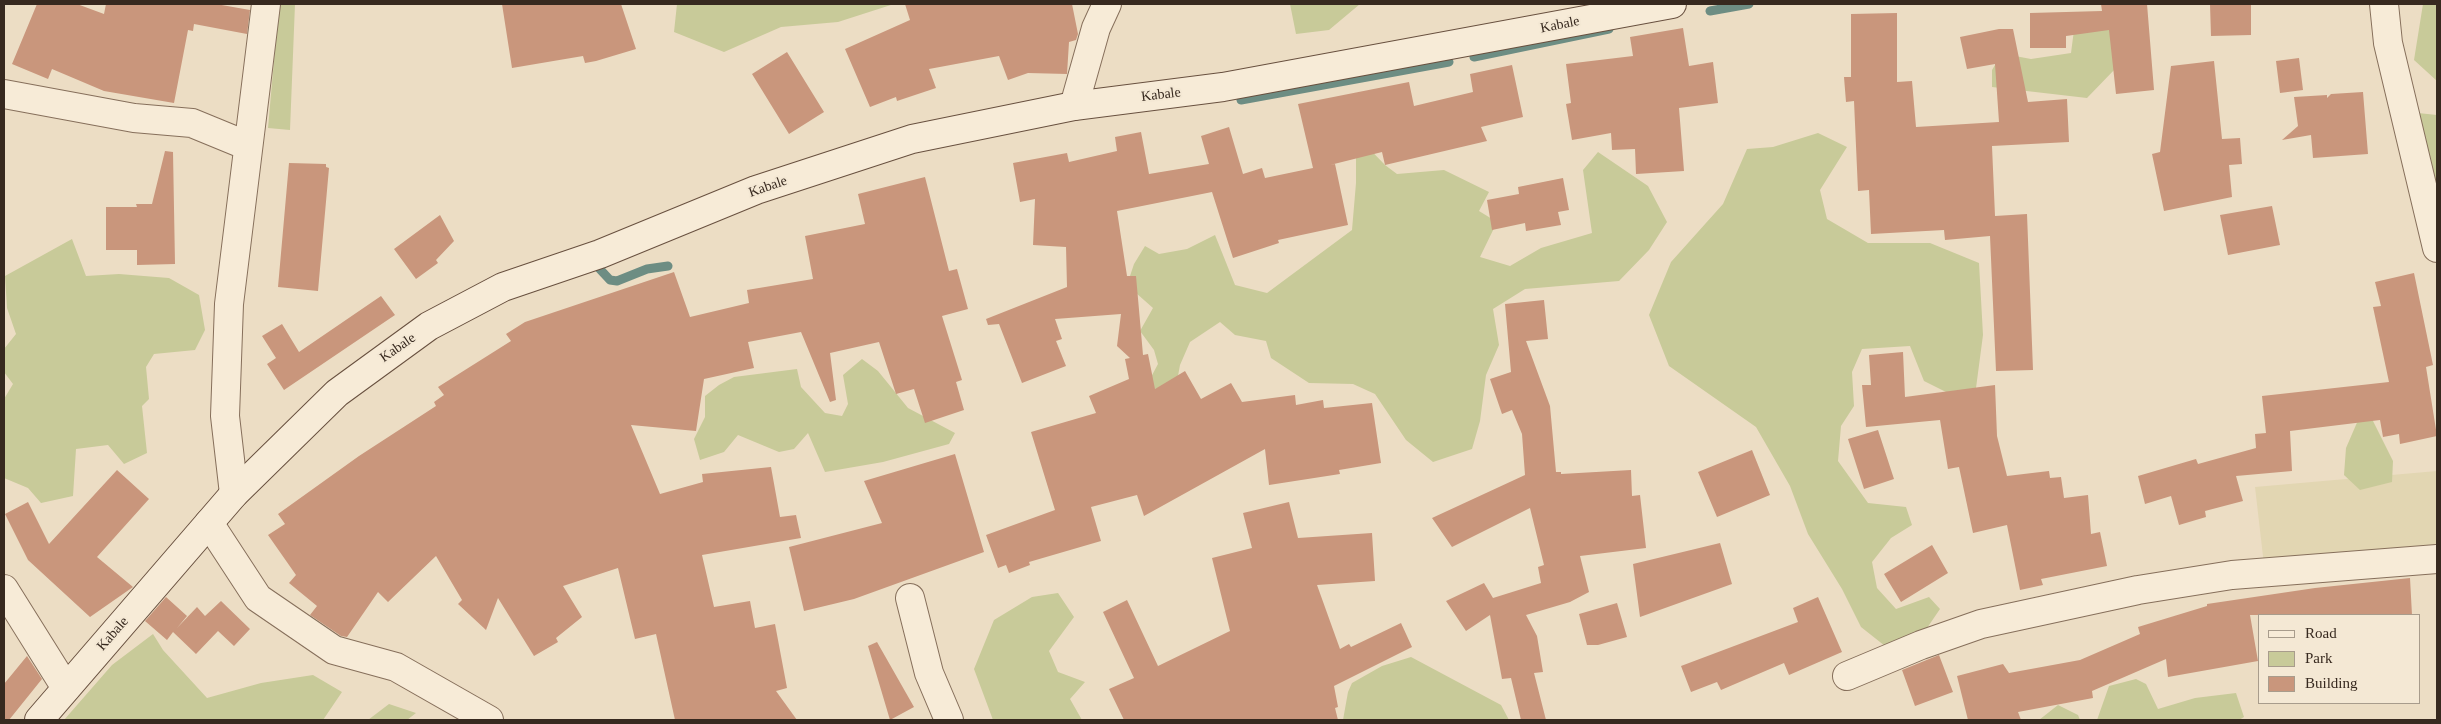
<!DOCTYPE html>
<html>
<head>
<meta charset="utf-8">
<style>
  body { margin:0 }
  #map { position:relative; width:2441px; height:724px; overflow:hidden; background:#ecddc4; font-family:"Times New Roman",serif }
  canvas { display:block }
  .frame { position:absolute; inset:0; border:5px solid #37291f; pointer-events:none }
  .legend { position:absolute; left:2258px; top:614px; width:162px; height:90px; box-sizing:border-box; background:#f4e8d4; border:1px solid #a89c8c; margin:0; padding:6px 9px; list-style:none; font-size:15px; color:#37291f }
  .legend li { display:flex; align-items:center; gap:10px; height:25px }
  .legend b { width:25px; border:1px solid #a89c8c }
</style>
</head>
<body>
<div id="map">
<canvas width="2441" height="724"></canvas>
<div class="frame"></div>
<ul class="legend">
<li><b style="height:6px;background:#f7ebd7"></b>Road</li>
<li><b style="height:14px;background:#c8ca99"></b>Park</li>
<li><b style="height:14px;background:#c9967c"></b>Building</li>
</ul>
</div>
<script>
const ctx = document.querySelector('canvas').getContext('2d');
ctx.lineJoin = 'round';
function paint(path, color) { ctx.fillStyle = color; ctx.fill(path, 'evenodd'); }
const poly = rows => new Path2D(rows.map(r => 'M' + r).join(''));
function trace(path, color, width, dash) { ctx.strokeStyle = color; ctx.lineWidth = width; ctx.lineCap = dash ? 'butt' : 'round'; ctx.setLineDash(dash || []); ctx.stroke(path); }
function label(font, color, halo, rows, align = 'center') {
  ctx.font = font + ' "Times New Roman",serif'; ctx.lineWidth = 4; ctx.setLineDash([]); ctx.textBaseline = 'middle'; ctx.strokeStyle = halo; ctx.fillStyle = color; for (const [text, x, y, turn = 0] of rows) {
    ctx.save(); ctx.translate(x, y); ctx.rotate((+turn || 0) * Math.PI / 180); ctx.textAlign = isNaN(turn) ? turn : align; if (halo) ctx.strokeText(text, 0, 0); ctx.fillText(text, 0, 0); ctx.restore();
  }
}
paint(poly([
  [2437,471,2437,553,2264,565,2255,487]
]), '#e2d6b2');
paint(poly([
  [279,4,295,4,290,130,268,128],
  [677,4,894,4,838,22,781,27,724,52,674,32],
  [1290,4,1360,4,1329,30,1296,34],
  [2423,4,2437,4,2437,81,2414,60],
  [2112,22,2116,68,2087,98,1992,87,1992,70,2004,50,2015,56,2031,59,2071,53,2074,30],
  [2418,113,2437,115,2437,210],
  [1818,133,1847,147,1820,190,1827,219,1868,243,1930,243,1979,263,1983,335,1976,388,1956,397,1924,381,1910,346,1862,349,1852,372,1854,406,1841,426,1838,461,1868,503,1906,507,1912,525,1891,538,1872,562,1877,588,1896,609,1929,597,1940,609,1925,631,1885,646,1861,627,1842,589,1808,534,1790,486,1756,427,1669,366,1649,315,1671,262,1723,204,1747,149,1773,147],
  [1356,135,1385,165,1397,174,1444,170,1489,192,1479,211,1497,222,1480,257,1510,266,1541,248,1592,233,1583,170,1598,152,1648,186,1667,222,1649,250,1619,281,1525,289,1493,309,1499,345,1486,375,1480,421,1472,449,1433,462,1406,440,1375,394,1353,384,1309,383,1271,358,1266,341,1235,335,1220,322,1190,342,1180,365,1176,387,1154,389,1150,379,1158,364,1154,350,1140,331,1153,308,1127,285,1134,264,1145,246,1159,254,1187,249,1215,235,1235,285,1267,293,1352,230,1356,183],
  [72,239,86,276,119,274,169,278,199,295,205,330,195,350,154,354,146,367,149,399,142,406,147,453,124,464,108,445,76,449,73,496,41,503,28,488,4,478,4,399,13,384,4,372,4,349,16,334,7,308,5,276],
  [862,359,878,371,908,408,955,433,949,444,883,462,825,472,808,433,794,449,779,452,738,435,724,452,700,460,694,439,705,417,705,396,719,385,734,377,797,369,801,387,825,413,842,416,848,404,843,375],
  [2362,411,2372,419,2393,461,2392,482,2360,490,2344,475,2346,448],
  [1058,593,1074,617,1049,651,1058,672,1085,682,1070,699,1082,720,993,720,974,669,994,620,1032,597],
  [153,634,163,650,207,698,261,683,313,675,342,692,323,720,64,720,112,665],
  [1411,657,1501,705,1509,720,1343,720,1348,692,1352,683,1382,666],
  [2136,679,2146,684,2158,709,2195,698,2236,693,2244,717,2239,720,2097,720,2109,686],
  [389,704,416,713,407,720,368,720],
  [2058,705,2078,715,2080,720,2039,720]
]), '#c8ca99');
trace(poly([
  [1710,11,1749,4],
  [1474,57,1609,29],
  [1241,100,1449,62],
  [596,265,610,280,617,281,647,269,668,266]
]), '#6d8d83', 9);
paint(poly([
  [37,4,77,4,104,14,106,4,216,4,250,10,247,34,194,24,193,31,188,30,174,103,104,91,52,69,48,79,12,64],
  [502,4,621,4,636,49,596,61,585,63,583,56,512,68],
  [905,4,1072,4,1078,34,1076,40,1069,42,1067,74,1028,73,1008,80,999,56,929,69,936,88,897,101,896,97,870,107,845,49,910,20],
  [2101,4,2147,4,2154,90,2116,94,2109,30,2066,36,2066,48,2030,48,2030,13,2102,11],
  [2210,4,2251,4,2251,35,2211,36],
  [1897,13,1897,82,1912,81,1916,127,1999,122,1995,64,1967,69,1960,37,1999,29,2013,29,2028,102,2067,99,2069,142,1992,146,1995,216,2027,214,2033,370,1996,371,1990,236,1945,240,1944,230,1871,234,1869,190,1858,191,1854,101,1846,102,1844,77,1851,77,1851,14],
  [1683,28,1689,66,1713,62,1718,103,1679,108,1684,171,1636,174,1635,149,1612,150,1611,133,1572,140,1566,104,1571,103,1566,64,1633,56,1630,37],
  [787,52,824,112,789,134,752,74],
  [2299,58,2303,90,2280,93,2276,61],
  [2214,61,2222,139,2240,138,2242,164,2229,165,2232,197,2164,211,2152,154,2160,152,2171,66],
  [1512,65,1523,117,1481,127,1487,141,1385,165,1382,152,1330,165,1335,164,1348,225,1278,240,1279,243,1233,258,1212,192,1117,211,1127,276,1136,276,1143,355,1148,354,1155,389,1185,371,1201,399,1231,383,1242,402,1295,395,1296,405,1323,400,1324,408,1372,403,1381,463,1339,470,1340,474,1269,485,1265,449,1144,516,1137,495,1091,507,1101,541,1029,562,1030,565,1009,573,1006,565,998,568,986,535,1055,510,1031,432,1096,413,1089,396,1129,379,1125,359,1130,358,1117,346,1121,314,1055,319,1062,339,1056,341,1066,366,1022,383,999,324,988,325,986,319,1067,287,1066,247,1033,245,1035,199,1020,202,1013,163,1067,153,1069,162,1117,151,1115,137,1141,132,1149,174,1209,164,1201,136,1229,127,1243,174,1262,168,1265,178,1313,168,1298,104,1409,82,1414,106,1473,92,1470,74],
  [2363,92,2368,154,2313,158,2311,135,2282,140,2298,126,2294,97,2327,95,2327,98,2331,94],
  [165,151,173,152,175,264,137,265,137,250,106,250,106,207,137,207,136,204,152,204],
  [289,163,326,164,326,167,329,168,318,291,278,287],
  [925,177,949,271,957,269,968,309,942,316,962,380,956,382,964,410,925,423,914,389,896,394,879,342,830,353,836,400,830,402,801,332,748,342,754,368,704,379,696,431,631,425,660,494,703,482,702,474,771,467,780,517,796,515,801,538,702,555,714,607,750,601,755,628,775,624,787,688,776,691,797,720,675,720,656,634,635,639,618,568,563,586,582,617,556,638,558,642,534,656,498,598,486,630,458,604,462,600,436,556,388,602,378,592,347,637,341,636,310,615,317,606,289,583,296,575,268,535,285,524,278,514,359,456,436,406,434,402,444,395,438,387,511,341,506,334,525,322,674,272,690,317,749,303,747,290,813,279,805,236,865,224,858,194],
  [1563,178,1569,210,1558,212,1561,225,1526,231,1525,223,1492,230,1487,200,1519,194,1518,187],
  [2272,206,2280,245,2228,255,2220,215],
  [440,215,454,241,436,260,438,263,416,279,394,249],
  [2414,273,2433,365,2426,367,2437,436,2400,444,2399,434,2383,437,2380,420,2290,431,2292,471,2236,476,2243,501,2205,511,2206,517,2179,525,2171,496,2145,504,2138,476,2196,459,2198,464,2256,448,2255,434,2266,433,2262,396,2389,382,2373,307,2381,306,2375,282],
  [381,296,395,315,284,390,267,364,276,358,262,336,282,324,299,352],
  [1544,300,1548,339,1526,341,1550,406,1556,472,1561,472,1561,474,1631,470,1632,496,1640,495,1646,548,1580,556,1589,592,1570,602,1526,615,1537,636,1543,672,1534,673,1546,720,1521,720,1511,678,1502,679,1490,615,1466,631,1446,601,1484,583,1493,598,1541,583,1538,567,1544,565,1530,508,1452,547,1432,518,1525,475,1522,434,1512,410,1502,414,1490,379,1511,372,1505,304],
  [1903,352,1905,397,1995,385,1997,436,2007,476,2049,471,2050,478,2061,477,2064,498,2088,495,2091,534,2100,532,2107,566,2041,579,2043,585,2020,590,2007,525,1973,533,1959,467,1948,469,1940,420,1866,427,1862,385,1871,385,1869,355],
  [1878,430,1894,479,1864,489,1848,439],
  [1752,450,1770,495,1717,517,1698,472],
  [955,454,984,552,854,599,804,611,789,547,882,523,864,481],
  [117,470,149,499,97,557,133,587,90,617,28,560,5,514,28,502,49,544],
  [1289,502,1298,538,1372,533,1375,581,1317,585,1340,649,1349,644,1351,647,1401,623,1412,647,1334,686,1338,707,1335,708,1338,720,1124,720,1109,689,1134,678,1103,612,1127,600,1158,666,1230,631,1212,558,1252,548,1243,513],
  [1720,543,1732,584,1640,617,1633,564],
  [1932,545,1948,573,1901,602,1884,574],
  [2410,578,2412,615,2250,615,2258,661,2168,677,2166,659,2092,691,2093,698,2018,712,2021,720,1968,720,1957,676,2003,664,2009,673,2080,660,2140,634,2138,627,2207,606,2207,604,2315,588],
  [166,597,187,616,177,628,197,607,205,616,221,601,250,629,234,646,218,631,196,654,173,632,167,640,145,621],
  [1818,597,1842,652,1789,675,1784,663,1721,690,1717,682,1691,692,1681,666,1798,622,1793,608],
  [1617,603,1627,637,1598,645,1587,645,1579,614],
  [877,642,914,707,890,720,868,646],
  [1939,655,1953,692,1915,706,1902,670],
  [27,656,42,679,9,720,4,720,4,684]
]), '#c9967c');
const street = poly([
  [2384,4,2388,43,2437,248],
  [4,94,134,118,192,123,248,146],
  [1074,106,1096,28,1107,4],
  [234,494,225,416,229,304,266,4],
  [209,523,258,598,334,650,396,667,489,720],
  [4,589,66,688],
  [910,598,929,673,949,720],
  [1847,676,1921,645,1981,624,2138,590,2232,575,2437,559]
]);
const secondary = poly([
  [39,720,234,494,337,393,429,326,503,287,600,254,756,190,912,139,1074,106,1223,87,1672,4]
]);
trace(street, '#866f5b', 30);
trace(secondary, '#68503f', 30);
trace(street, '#f7ebd7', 28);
trace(secondary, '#f7ebd7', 28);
label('14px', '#37291f', '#f4e8d4', [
  ["Kabale",1560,25,-11],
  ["Kabale",1161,95,-7],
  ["Kabale",768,187,-19],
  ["Kabale",398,348,-35],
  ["Kabale",113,634,-49]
]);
</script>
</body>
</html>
